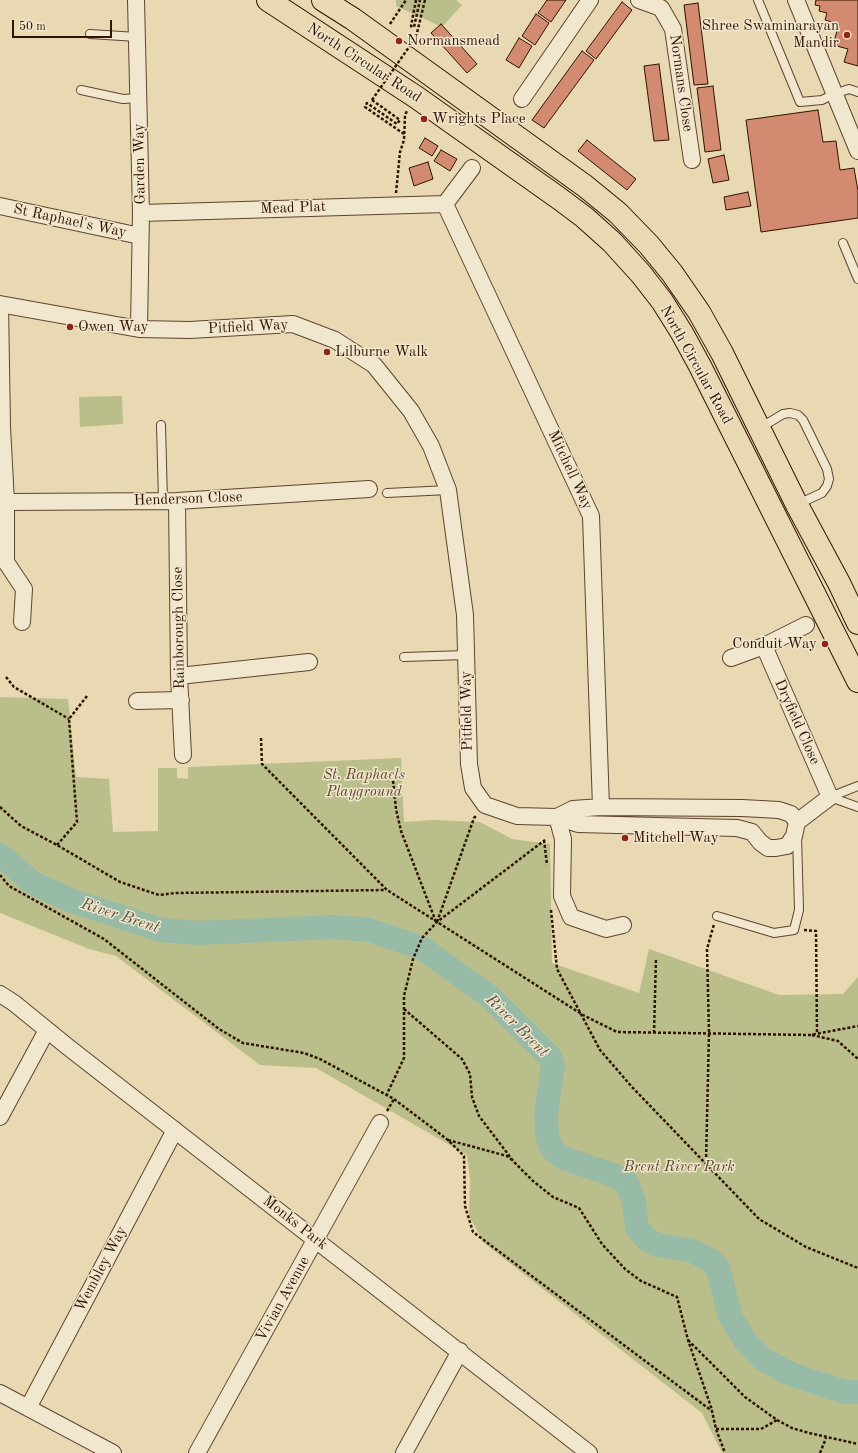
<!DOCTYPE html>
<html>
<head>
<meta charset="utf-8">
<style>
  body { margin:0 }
  #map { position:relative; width:858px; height:1453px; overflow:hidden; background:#e9d9b3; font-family:"Old Standard TT",serif }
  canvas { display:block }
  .scale { position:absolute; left:12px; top:20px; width:100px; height:18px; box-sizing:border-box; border:2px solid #301301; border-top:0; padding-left:5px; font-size:12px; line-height:14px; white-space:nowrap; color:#301301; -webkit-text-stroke:3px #f1e6ce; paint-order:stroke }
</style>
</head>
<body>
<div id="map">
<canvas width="858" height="1453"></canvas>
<div class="scale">50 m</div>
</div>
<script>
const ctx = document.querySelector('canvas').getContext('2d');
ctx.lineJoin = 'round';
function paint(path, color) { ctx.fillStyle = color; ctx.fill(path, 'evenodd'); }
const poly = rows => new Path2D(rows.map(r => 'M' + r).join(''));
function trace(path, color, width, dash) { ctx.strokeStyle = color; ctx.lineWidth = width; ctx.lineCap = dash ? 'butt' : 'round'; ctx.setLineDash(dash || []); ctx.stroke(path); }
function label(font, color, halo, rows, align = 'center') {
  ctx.font = font + ' "Old Standard TT",serif'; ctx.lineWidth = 3; ctx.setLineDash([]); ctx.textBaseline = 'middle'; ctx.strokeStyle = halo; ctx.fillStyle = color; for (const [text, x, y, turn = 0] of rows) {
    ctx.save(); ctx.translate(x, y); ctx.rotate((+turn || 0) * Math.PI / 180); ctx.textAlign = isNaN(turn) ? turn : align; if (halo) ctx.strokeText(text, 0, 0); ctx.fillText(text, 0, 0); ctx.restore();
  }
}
paint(poly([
  [396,0,456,0,462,5,442,27,396,6],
  [122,396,123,424,80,427,79,397],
  [0,697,68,699,76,777,109,779,113,832,158,831,158,768,177,768,177,778,188,779,188,767,401,758,404,822,433,820,480,822,512,839,550,844,552,963,639,993,649,949,779,995,843,994,858,977,858,1453,722,1453,702,1413,484,1243,469,1216,470,1180,467,1155,316,1068,260,1065,116,956,89,949,0,913]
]), '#babe8a');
trace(poly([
  [0,855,33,883,72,901,161,930,197,933,335,927,369,930,422,948,490,997,550,1057,553,1065,546,1114,547,1135,552,1149,563,1158,613,1175,627,1183,634,1201,637,1228,646,1239,657,1245,693,1251,711,1261,718,1268,730,1316,746,1342,764,1360,793,1375,845,1392,858,1392]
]), '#98bba8', 24);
const building = poly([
  [547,0,566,0,551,22,538,13,547,0],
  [816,0,858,0,858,66,844,62,848,49,833,45,839,24,825,20,827,13,819,11,820,6,815,5,816,0],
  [622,2,632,10,596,59,586,51,622,2],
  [698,3,708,84,694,85,684,5,698,3],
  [536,14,549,23,535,45,522,36,536,14],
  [441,24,477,64,467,73,431,33,441,24],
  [519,38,532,46,519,68,506,60,519,38],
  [582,51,594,60,544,128,532,120,582,51],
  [659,64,669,140,654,141,644,66,659,64],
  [713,86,721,150,705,152,697,88,713,86],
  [818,110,823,142,836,141,840,170,854,168,858,191,858,218,761,232,746,120,818,110],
  [425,138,438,146,432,156,419,148,425,138],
  [587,140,636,179,627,190,578,151,587,140],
  [441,150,457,159,450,171,434,161,441,150],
  [724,155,729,180,713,183,708,159,724,155],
  [428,162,433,179,414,186,409,168,428,162],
  [748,192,751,206,726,210,724,197,748,192]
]);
paint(building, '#d28a70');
trace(building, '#301301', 1);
const lane = poly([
  [758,0,800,102,822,100,834,94,849,89,858,92],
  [90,34,137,37],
  [81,90,123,99,138,98],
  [843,243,858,279],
  [161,425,163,501],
  [760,428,783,414,790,413,798,415,803,420,827,469,829,479,827,486,822,493,798,504],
  [387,493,448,490],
  [404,657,466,655],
  [830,797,858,786],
  [830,797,858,807],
  [717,916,774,933,794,930,799,910,797,835]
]);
const street = poly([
  [136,0,141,213,139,329],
  [639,0,661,8,673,29,692,160],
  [796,0,858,151],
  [522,99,590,0],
  [445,204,591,516,601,807],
  [445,204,472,168],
  [0,206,140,236],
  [141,213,445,204],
  [0,304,139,329,190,330,293,324,335,340,374,365,411,411,431,446,448,490,465,615,469,764,473,788,485,805,517,816,557,817,573,809,601,807,742,808,779,810,791,814,797,822,794,836,787,846,776,848,768,848,760,842,752,832,737,828,578,824,557,817],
  [0,304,2,427,6,502,6,562,24,589,22,622],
  [177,501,179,676,183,755],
  [6,502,177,501,369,489],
  [764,646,830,797,797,822],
  [731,658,764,646,806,625],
  [179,676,309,662],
  [137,701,181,700],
  [557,817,563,839,562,896,571,917,606,929,623,925],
  [0,994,14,1003,68,1047,589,1453],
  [0,1117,47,1030],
  [0,1393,113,1453],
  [28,1408,175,1130],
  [197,1453,380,1123],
  [404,1453,460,1351]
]);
const highway = poly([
  [268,0,416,97,560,199,584,217,612,242,641,274,662,301,682,333,700,366,858,681],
  [323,0,353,19,585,186,618,213,649,245,672,273,699,312,722,353,797,505,839,583,858,623]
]);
trace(lane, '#5e442e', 10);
trace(street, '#5e442e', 18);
trace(highway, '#301301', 24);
trace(poly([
  [416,0,411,26,414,27,420,0],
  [390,24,406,0],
  [416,37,425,0],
  [372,100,400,120,397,124,367,103,365,107,404,134],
  [396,193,400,152,404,140,405,115,407,111],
  [6,677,14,687,69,719],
  [261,738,262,764,387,890,583,1015,617,1032,810,1035,858,1026],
  [392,771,396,809,401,831,436,922],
  [0,807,21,826,57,845,120,882,159,895,176,893,386,890],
  [544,840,547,865],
  [57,845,77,822,69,719,87,696],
  [0,875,9,886,104,939,219,1029,243,1043,304,1053,320,1059,394,1099,448,1140,464,1156,465,1206,473,1232,712,1411,716,1429,725,1453],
  [551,910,557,969,600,1050,632,1087,759,1219,806,1247,858,1268],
  [437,922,474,818,477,815],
  [804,930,816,931,817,1033],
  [404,1009,462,1059,470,1074,472,1097,479,1116,514,1162,533,1181,553,1197,579,1208,602,1244,625,1269,641,1281,677,1297,688,1340,712,1410],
  [654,1033,656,958],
  [812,1035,838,1041,858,1059],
  [386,1096,404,1058,404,996,413,959,422,938,437,922,545,840],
  [387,1111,394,1099],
  [448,1140,507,1156,512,1160],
  [706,1162,709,1033,707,949,714,924],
  [688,1340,745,1397,777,1420,792,1428,809,1433,858,1444],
  [716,1429,761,1429,777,1420],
  [820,1453,826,1438]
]), '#301301', 2.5, [3, 2]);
trace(lane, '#f1e6ce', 8);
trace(street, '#f1e6ce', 16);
trace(highway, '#e9d9b3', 22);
trace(poly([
  [372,100,416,37]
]), '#301301', 2.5, [3, 2]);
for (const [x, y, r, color] of [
  [847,35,4,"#8f2418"],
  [399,41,4,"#8f2418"],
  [424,119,4,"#8f2418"],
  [70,327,4,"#8f2418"],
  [327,352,4,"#8f2418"],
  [825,644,4,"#8f2418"],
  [625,838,4,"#8f2418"]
]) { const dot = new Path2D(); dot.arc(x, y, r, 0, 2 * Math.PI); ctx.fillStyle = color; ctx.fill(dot); trace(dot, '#f1e6ce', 1.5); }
label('15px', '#301301', '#f1e6ce', [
  ["Shree Swaminarayan",839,26,"right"],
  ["Mandir",839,43,"right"],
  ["Normansmead",407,41],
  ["Wrights Place",432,119],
  ["Owen Way",78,327],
  ["Lilburne Walk",335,352],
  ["Conduit Way",817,644,"right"],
  ["Mitchell Way",633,838]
], 'left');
label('15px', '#301301', '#f1e6ce', [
  ["North Circular Road",364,63,33],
  ["Normans Close",681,83,82],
  ["Garden Way",140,164,-91],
  ["Mead Plat",293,208,-2],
  ["St Raphael's Way",70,221,12],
  ["Pitfield Way",248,327,-3],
  ["North Circular Road",696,365,61],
  ["Mitchell Way",570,470,65],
  ["Henderson Close",188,499,-2],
  ["Rainborough Close",179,628,-91],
  ["Pitfield Way",467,711,-91],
  ["Dryfield Close",797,722,66],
  ["Monks Park",295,1223,38],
  ["Wembley Way",101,1269,-62],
  ["Vivian Avenue",283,1299,-61]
]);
label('italic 15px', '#59462a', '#f1e6ce', [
  ["St. Raphaels",364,775],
  ["Playground",364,792],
  ["Brent River Park",679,1167]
]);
label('italic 16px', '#544e3b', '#f1e6ce', [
  ["River Brent",120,916,18],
  ["River Brent",517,1026,45]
]);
</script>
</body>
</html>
